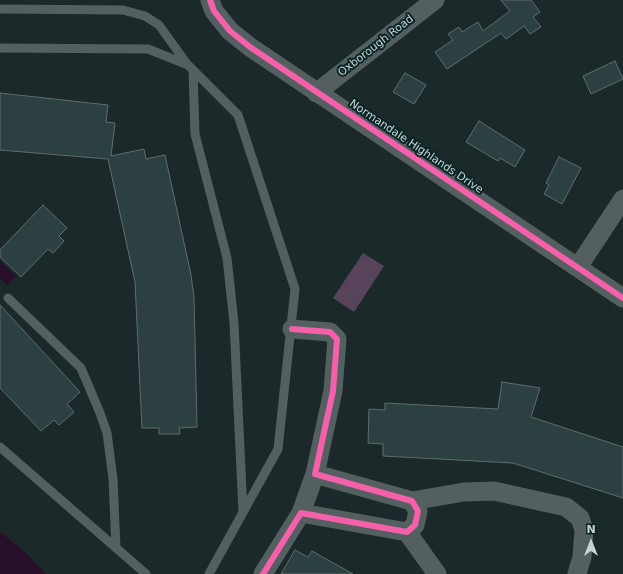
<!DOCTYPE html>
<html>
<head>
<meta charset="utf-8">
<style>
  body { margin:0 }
  #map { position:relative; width:623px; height:574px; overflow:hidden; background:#1c292a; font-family:"DejaVu Sans",sans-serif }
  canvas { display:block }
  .north { position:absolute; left:571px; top:522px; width:40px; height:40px; -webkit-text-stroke:3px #0b2527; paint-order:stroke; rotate:0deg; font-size:11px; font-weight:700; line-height:16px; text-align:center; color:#c6d4d5 }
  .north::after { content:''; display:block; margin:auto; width:14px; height:18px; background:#c6d4d5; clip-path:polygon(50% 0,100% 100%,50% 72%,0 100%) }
</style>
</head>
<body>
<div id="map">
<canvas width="623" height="574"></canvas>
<div class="north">N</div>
</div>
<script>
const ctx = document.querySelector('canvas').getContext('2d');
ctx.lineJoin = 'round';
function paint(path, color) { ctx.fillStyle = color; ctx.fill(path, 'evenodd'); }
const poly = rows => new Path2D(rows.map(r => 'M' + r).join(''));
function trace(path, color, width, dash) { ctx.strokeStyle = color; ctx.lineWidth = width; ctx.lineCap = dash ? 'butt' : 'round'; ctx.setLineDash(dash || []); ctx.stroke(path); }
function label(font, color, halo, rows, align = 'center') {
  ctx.font = font + ' "DejaVu Sans",sans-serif'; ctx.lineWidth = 4; ctx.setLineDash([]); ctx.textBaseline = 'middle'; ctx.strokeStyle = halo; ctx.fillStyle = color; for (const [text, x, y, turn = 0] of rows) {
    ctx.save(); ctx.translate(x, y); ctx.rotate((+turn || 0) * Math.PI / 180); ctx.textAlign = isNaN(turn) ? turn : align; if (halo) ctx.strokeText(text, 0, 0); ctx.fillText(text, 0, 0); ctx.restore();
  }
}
paint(poly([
  [363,253,384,266,354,312,333,298]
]), '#58445a');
paint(poly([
  [0,261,16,276,7,285,0,279],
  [0,532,26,553,46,574,0,574]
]), '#280f29');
const building = poly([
  [501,0,531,0,540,12,533,17,541,27,530,34,524,26,506,39,501,33,447,69,435,52,453,40,448,34,459,27,462,32,478,22,483,31,510,11,501,0],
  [615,61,623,79,591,94,583,76,615,61],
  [405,73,426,85,414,104,393,92,405,73],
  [0,93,108,105,106,122,115,123,111,156,144,149,146,159,165,155,191,275,194,297,197,427,179,428,180,434,159,434,159,428,142,428,135,282,108,159,0,150,0,93],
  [479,121,525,150,515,167,500,158,498,161,466,142,479,121],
  [559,157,581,168,562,204,544,194,549,185,546,183,559,157],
  [43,205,67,228,59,236,64,241,53,253,48,249,21,277,0,257,0,250,43,205],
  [0,305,80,392,67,404,74,412,59,425,54,420,41,431,0,388,0,305],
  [502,382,540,388,531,417,623,447,623,498,513,463,383,456,383,444,368,443,369,409,385,410,385,403,498,409,502,382],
  [295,550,308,557,312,551,353,574,281,574,295,550]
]);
paint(building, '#2c4041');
trace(building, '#616c6d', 1);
trace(poly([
  [0,9,123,10,145,16,159,25,187,64],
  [0,48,148,49,188,65,238,115,295,289,278,449,209,574],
  [193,70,195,134,227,258,234,323,243,512],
  [8,298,81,368,100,413,107,433,113,479,116,548],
  [0,447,146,574]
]), '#545f60', 9);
trace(poly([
  [210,0,214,11,230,31,250,47,623,298],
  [316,93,435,0],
  [578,267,623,199],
  [412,501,464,492,494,491,566,507,580,518,584,530,582,557,577,574],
  [301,513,315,474],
  [407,532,437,574],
  [263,574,301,513,407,532,415,525,418,511,412,501,315,474,333,391,337,339,330,332,292,329]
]), '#545f60', 19);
trace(poly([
  [210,0,214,11,230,31,250,47,623,298],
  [263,574,301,513,407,532,415,525,418,511,412,501,315,474,333,391,337,339,330,332,292,329]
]), '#f560ab', 6);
label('11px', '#c6d4d5', '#0b2527', [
  ["Oxborough Road",376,46,-38],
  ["Normandale Highlands Drive",416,147,34]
]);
</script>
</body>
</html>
